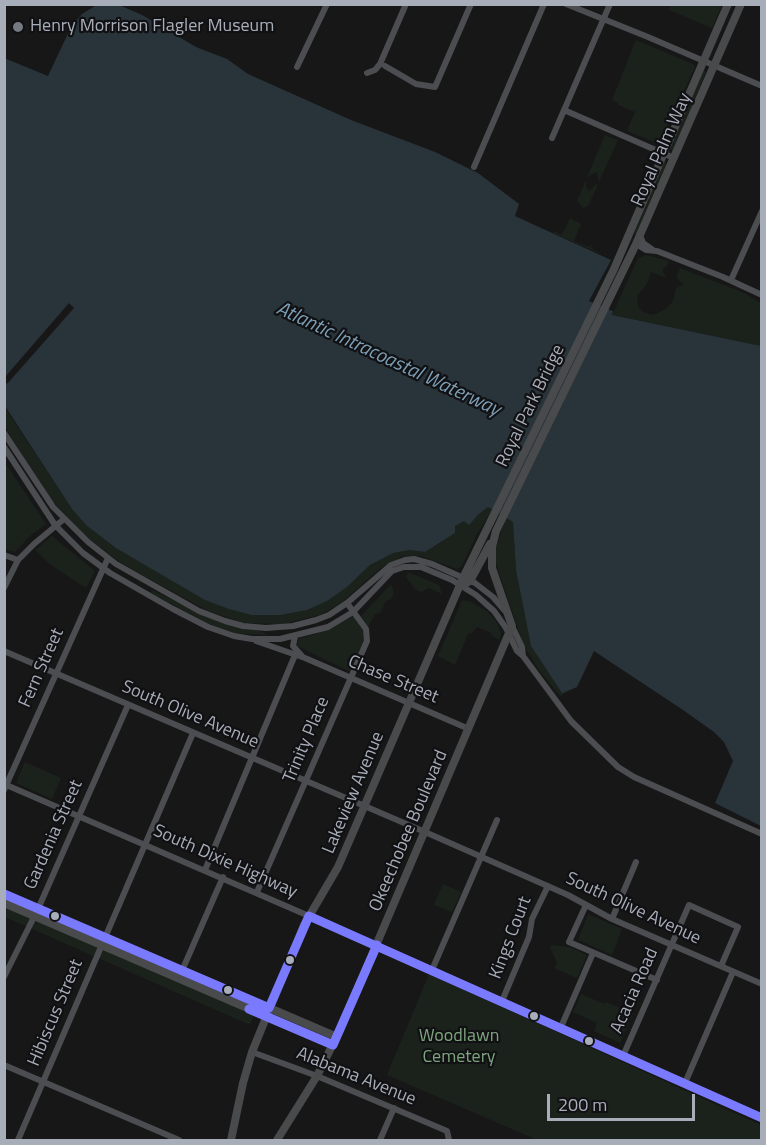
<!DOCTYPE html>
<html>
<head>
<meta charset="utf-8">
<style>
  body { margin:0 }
  #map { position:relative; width:766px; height:1145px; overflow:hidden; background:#171718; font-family:"Titillium Web",sans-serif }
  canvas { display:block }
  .frame { position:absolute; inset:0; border:6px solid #a8aeb9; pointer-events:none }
  .scale { position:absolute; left:547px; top:1094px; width:148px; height:27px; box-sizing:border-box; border:3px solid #a8aeb9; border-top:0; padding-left:8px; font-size:18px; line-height:21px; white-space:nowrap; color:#a8aeb9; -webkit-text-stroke:4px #111114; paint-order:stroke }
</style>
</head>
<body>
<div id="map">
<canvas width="766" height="1145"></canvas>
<div class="frame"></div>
<div class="scale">200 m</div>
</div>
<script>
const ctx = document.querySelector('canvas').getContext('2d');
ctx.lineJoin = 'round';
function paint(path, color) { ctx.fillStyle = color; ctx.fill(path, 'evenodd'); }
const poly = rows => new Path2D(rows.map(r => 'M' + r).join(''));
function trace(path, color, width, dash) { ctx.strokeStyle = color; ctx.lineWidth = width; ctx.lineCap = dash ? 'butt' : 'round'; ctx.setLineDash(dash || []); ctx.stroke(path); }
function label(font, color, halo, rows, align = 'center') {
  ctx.font = font + ' "Titillium Web",sans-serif'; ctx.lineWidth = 4.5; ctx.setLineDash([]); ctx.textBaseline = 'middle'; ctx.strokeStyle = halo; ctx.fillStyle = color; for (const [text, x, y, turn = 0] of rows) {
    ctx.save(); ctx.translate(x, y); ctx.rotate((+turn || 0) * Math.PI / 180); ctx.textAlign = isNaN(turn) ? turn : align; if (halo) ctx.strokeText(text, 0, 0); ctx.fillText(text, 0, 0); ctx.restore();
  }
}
paint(poly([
  [671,5,671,4,722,5,712,28,669,10],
  [636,40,693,64,695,67,659,144,627,131,635,112,618,105,618,103,612,100],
  [703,70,706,72,693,103,691,114,674,150,672,151,669,147],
  [605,135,618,140,599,182,597,172,587,177],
  [664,161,668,164,635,237,634,228],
  [586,180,586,187,589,191,596,184,598,185,588,206,583,208,577,201],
  [570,218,581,224,574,241,589,247,591,244,591,248,603,255,553,233,554,231,562,235],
  [646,255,669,261,666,267,662,270,666,278,651,272,647,284,637,296,638,306,643,312,653,315,666,309,673,301,676,288,684,284,676,278,680,268,744,293,761,303,761,346,612,315,638,258],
  [4,406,72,509,86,525,347,587,370,565,393,552,409,550,425,552,455,533,451,524,465,516,472,522,479,514,488,507,513,522,516,570,531,646,553,679,577,687,560,696,538,669,524,646,496,564,496,547,504,524,496,519,488,517,477,534,462,566,457,569,421,556,401,557,382,567,340,604,320,615,282,624,243,623,208,611,124,565,84,535,51,499,12,439,5,426],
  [4,461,46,524,30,536,15,552,5,549],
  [52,536,95,571,86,588,51,565,35,550],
  [408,572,439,585,442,594,429,588,421,592,415,589,406,577],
  [391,584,394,593,391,599,386,601,381,612,375,614,368,627,361,616],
  [152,590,221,623,237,628,261,631,267,635,233,633,215,627,151,593],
  [462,600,471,602,487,611,497,622,501,634,499,640,491,635,492,633,477,627,472,633,468,634,455,665,438,656],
  [352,617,354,617,364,631,365,640,351,672,297,646,298,639,316,634],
  [25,762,61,778,52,799,16,783],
  [443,884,461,892,452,912,434,905],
  [5,906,185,984,194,980,257,1007,250,1025,5,917],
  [588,914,622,929,612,955,578,940],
  [551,945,569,947,587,955,577,978,554,968,557,963,550,947],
  [429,974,761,1125,761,1140,537,1140,387,1075],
  [581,994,604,1004,606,1002,633,1013,620,1043,594,1031,597,1023,573,1012]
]), '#1b221c');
paint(poly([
  [105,5,119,5,142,15,196,47,227,59,248,74,351,120,435,152,478,173,519,204,515,216,611,260,589,301,613,311,612,315,761,346,761,826,715,803,733,761,724,742,714,732,683,710,594,651,577,687,562,693,531,646,516,570,513,522,488,507,479,514,469,525,464,521,455,526,455,533,425,552,409,550,393,553,370,565,347,587,327,601,307,610,280,615,252,615,229,609,205,600,116,548,86,525,72,509,5,406,4,58,48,76,71,27,82,14,95,6]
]), '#29343a');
paint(poly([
  [69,303,74,308,8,383,5,384,5,377]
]), '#171718');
trace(poly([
  [566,4,648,37,762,86],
  [385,66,416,84,435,87,471,4],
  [297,67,327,4],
  [367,73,375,70,380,64,406,4],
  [564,110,674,158],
  [552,138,610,4],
  [474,167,544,4],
  [640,235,643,243,653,250],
  [636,244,646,250,657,251,723,277,762,295],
  [731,280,762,211],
  [4,433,53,507,88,542,116,564,199,611,225,621,243,626,266,628,293,626,316,620,329,615,347,603,391,565,405,560,414,559,432,564,475,583,493,597,506,612],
  [4,447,55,525,83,553,110,573,173,609,208,627,234,636,252,639,280,639,328,627,353,612,392,571,404,567,421,567,452,580,476,595,494,611,506,628,517,651,523,656,571,721,618,767,634,777,762,834],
  [4,555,18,560],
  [4,588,18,560,34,544,64,519],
  [512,626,522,647,523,656],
  [295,636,293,646,302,656],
  [256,641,305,658,469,729],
  [4,651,425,832,568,895,612,919,762,984],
  [4,784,309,916],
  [4,790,108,558],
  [205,870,295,655],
  [257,892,367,641,366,629,347,603],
  [586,905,569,942,657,980],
  [612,919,636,862],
  [432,970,497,820],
  [181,973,223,877],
  [4,977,38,909,128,705],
  [502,1001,529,937,532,919,548,886],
  [561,1027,593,953],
  [252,1052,317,1076,447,1131,449,1140],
  [623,1056,689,905,738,927,721,966],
  [4,1065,179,1140],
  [685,1083,733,972],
  [18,1140,193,733],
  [380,1140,394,1108]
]), '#4b4d51', 6);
trace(poly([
  [461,586,470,581,490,544],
  [4,894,337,1037],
  [4,903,333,1045],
  [309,916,762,1118],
  [231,1140,243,1083,252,1052,304,925,338,867,463,578,614,269,728,4],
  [277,1140,317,1076,340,1030,512,626,492,568,492,547,496,531,636,244,741,4]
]), '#494a4c', 8);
trace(poly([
  [4,894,269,1008,309,916,762,1118],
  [249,1009,333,1045,377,945]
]), '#7a7aff', 9);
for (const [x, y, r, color] of [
  [18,27,6,"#757981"],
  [55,916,5,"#a8aeb9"],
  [290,960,5,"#a8aeb9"],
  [228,990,5,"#a8aeb9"],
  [534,1016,5,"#a8aeb9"],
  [589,1041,5,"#a8aeb9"]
]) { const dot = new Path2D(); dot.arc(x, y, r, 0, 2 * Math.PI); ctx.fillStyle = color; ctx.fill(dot); trace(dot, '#111114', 2); }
label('18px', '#a8aeb9', '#111114', [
  ["Henry Morrison Flagler Museum",30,27]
], 'left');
label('18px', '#a8aeb9', '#111114', [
  ["Royal Palm Way",662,150,-66],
  ["Royal Park Bridge",531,406,-64],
  ["Fern Street",42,668,-66],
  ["Chase Street",393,680,23],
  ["South Olive Avenue",190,715,23],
  ["Trinity Place",307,740,-67],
  ["Lakeview Avenue",354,793,-67],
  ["Okeechobee Boulevard",409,831,-67],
  ["Gardenia Street",54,835,-66],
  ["South Dixie Highway",225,862,24],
  ["South Olive Avenue",633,909,25],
  ["Kings Court",511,938,-69],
  ["Acacia Road",635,991,-66],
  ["Hibiscus Street",56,1013,-67],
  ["Alabama Avenue",356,1077,22]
]);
label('18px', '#7da57d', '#111114', [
  ["Woodlawn",459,1037],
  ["Cemetery",459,1058]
]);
label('italic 20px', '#7d9fb6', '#111114', [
  ["Atlantic Intracoastal Waterway",388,360,25]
]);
</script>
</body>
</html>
